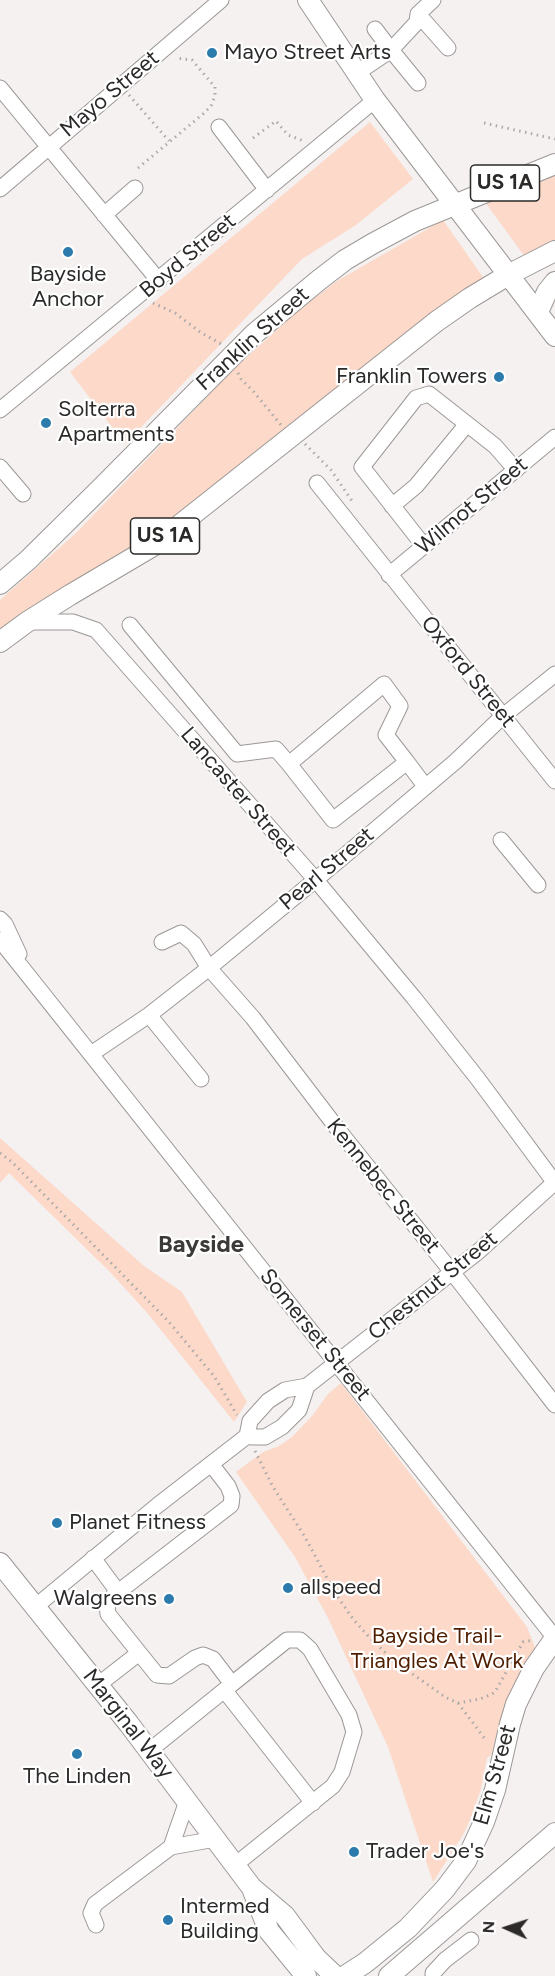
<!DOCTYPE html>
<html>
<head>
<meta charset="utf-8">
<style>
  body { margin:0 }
  #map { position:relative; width:555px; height:1976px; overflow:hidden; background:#f5f1f0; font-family:Figtree,sans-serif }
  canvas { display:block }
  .north { position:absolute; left:477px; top:1898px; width:60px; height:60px; -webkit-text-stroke:4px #fff; paint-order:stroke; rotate:273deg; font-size:16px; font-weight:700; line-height:24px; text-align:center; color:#2b2a29 }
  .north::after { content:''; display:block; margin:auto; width:21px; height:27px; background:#2b2a29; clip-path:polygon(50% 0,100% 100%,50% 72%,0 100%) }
</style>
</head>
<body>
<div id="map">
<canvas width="555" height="1976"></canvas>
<div class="north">N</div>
</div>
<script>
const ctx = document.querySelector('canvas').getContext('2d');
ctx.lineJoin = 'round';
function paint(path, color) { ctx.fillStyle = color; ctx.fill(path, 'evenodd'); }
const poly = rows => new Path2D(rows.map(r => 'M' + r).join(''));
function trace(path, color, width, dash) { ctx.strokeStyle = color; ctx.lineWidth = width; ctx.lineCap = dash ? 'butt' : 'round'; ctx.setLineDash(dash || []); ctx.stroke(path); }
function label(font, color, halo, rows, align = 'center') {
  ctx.font = font + ' Figtree,sans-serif'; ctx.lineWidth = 4.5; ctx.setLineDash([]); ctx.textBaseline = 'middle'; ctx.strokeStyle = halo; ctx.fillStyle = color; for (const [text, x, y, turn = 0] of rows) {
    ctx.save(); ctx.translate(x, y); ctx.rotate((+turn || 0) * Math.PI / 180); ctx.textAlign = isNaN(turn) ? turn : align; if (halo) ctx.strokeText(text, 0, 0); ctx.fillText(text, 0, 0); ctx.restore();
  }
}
paint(poly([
  [370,122,413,179,356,225,302,259,125,444,70,372],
  [555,171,555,242,525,257,485,202],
  [443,220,485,280,146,542,19,615,0,632,0,600,75,534,232,371,295,313,337,281],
  [0,1138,144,1266,182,1292,247,1402,234,1422,149,1315,110,1272,9,1173,0,1183],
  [341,1383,527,1627,535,1647,508,1699,498,1728,492,1754,487,1758,481,1789,470,1820,463,1835,433,1882,388,1747,328,1618,295,1557,236,1472,263,1452,279,1446,292,1437,312,1416,328,1394]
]), '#fcd9c9');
const minor = poly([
  [433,0,418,14,448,48],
  [357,73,391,50,375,29],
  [418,83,391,50,417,22,418,14],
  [0,88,159,281],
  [219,127,267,190],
  [0,189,221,0],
  [104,215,135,188],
  [0,410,375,100],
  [0,467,23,494],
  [317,483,555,781],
  [392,506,416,486,467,424],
  [424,546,362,467,416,398,429,394,495,446,516,470],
  [389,575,555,437],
  [27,622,73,622,96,630,315,879,414,998,478,1079,555,1183],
  [130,625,237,754,276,749,289,764],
  [407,762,386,735,400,706,384,684,289,764,333,820,407,762,425,786],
  [501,840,538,885],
  [0,919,5,924,19,954],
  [0,940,555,1638],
  [162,942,181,933,194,944,209,968,253,1018,340,1132,452,1272,555,1405],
  [149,1015,201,1079],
  [91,1054,149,1015,209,968,343,857,456,761,503,716,555,674],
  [247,1436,253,1437,265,1437,282,1427,299,1410,307,1386,479,1251,555,1182],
  [93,1558,118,1592],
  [35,1607,158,1505,247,1436,250,1421,268,1401,285,1390,307,1386],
  [232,1684,287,1640,300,1640,310,1649,349,1715,354,1732,342,1772,333,1786,235,1865],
  [98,1685,139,1653],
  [225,1691,313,1803],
  [149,1751,232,1684,213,1659,203,1655,195,1658,169,1676,157,1675,108,1614,107,1604,113,1596,231,1505,232,1496,228,1486,211,1464],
  [171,1847,187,1801],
  [96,1925,91,1913,95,1904,171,1847,215,1839],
  [433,1976,433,1973,445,1960,471,1940]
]);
const major = poly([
  [308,0,375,100,555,336],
  [538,312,547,292,555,282],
  [0,584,28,560,99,490,254,334,319,280,345,260,372,244,415,221,555,164],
  [0,642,27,622,70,595,153,546,437,321,470,298,508,275,555,251],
  [0,1563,129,1724,252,1888,285,1916,316,1958,335,1976],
  [253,1891,269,1931,306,1976],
  [345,1976,365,1963,408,1928,445,1889,466,1861,484,1822,495,1790,510,1724,516,1704,534,1668,555,1638],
  [389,1976,555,1833]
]);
trace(minor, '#9b9896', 17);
trace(major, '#9b9896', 22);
trace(poly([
  [129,95,169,141],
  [484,123,555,139],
  [253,138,276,121,288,135,304,141],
  [138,168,203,114,211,106,215,96,215,87,192,60,176,58],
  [153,303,175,313,200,332,221,344],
  [238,373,241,379,254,392,281,425],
  [305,444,331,470,354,504],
  [0,1153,12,1162,169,1322,214,1376,237,1415],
  [255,1451,273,1487,305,1537,335,1593,353,1619,369,1637,393,1660,445,1697,458,1703,480,1699,492,1694,495,1692,523,1642,533,1640],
  [458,1703,485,1739]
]), '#aca9a8', 3, [1.5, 4.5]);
trace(minor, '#fff', 15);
trace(major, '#fff', 20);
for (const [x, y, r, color] of [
  [212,53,6,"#2c7bad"],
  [68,252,6,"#2c7bad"],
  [499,377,6,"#2c7bad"],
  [46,423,6,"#2c7bad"],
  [57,1523,6,"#2c7bad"],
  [288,1588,6,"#2c7bad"],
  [169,1599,6,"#2c7bad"],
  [77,1754,6,"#2c7bad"],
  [354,1852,6,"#2c7bad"],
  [168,1920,6,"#2c7bad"]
]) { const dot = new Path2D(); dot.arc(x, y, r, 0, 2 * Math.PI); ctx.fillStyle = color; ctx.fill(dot); trace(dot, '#fff', 2); }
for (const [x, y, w] of [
  [505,183,69],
  [165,536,69]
]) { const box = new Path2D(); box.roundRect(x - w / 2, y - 18, w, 36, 4.5); ctx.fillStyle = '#fff'; ctx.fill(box); trace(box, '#2b2a29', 1.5); }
label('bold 21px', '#2b2a29', null, [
  ["US 1A",505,183],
  ["US 1A",165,536]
]);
label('22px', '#2b2a29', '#fff', [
  ["Mayo Street Arts",224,53],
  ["Bayside",68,275,"center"],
  ["Anchor",68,300,"center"],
  ["Franklin Towers",487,377,"right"],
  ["Solterra",58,410],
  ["Apartments",58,435],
  ["Planet Fitness",69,1523],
  ["allspeed",300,1588],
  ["Walgreens",157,1599,"right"],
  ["The Linden",77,1777,"center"],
  ["Trader Joe's",366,1852],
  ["Intermed",180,1907],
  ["Building",180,1932]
], 'left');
label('22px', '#2b2a29', '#fff', [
  ["Mayo Street",110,94,-40],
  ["Boyd Street",188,256,-40],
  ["Franklin Street",253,339,-42],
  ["Wilmot Street",472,506,-40],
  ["Oxford Street",468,672,51],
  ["Lancaster Street",238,792,49],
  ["Pearl Street",327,869,-40],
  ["Kennebec Street",383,1186,51],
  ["Chestnut Street",433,1286,-39],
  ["Somerset Street",315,1335,51],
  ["Marginal Way",128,1724,52],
  ["Elm Street",495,1775,-74]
]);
label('22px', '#4f1d00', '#fff', [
  ["Bayside Trail-",437,1637],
  ["Triangles At Work",437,1662]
]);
label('bold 24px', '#3c3a38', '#fff', [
  ["Bayside",201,1245]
]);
</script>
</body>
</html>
